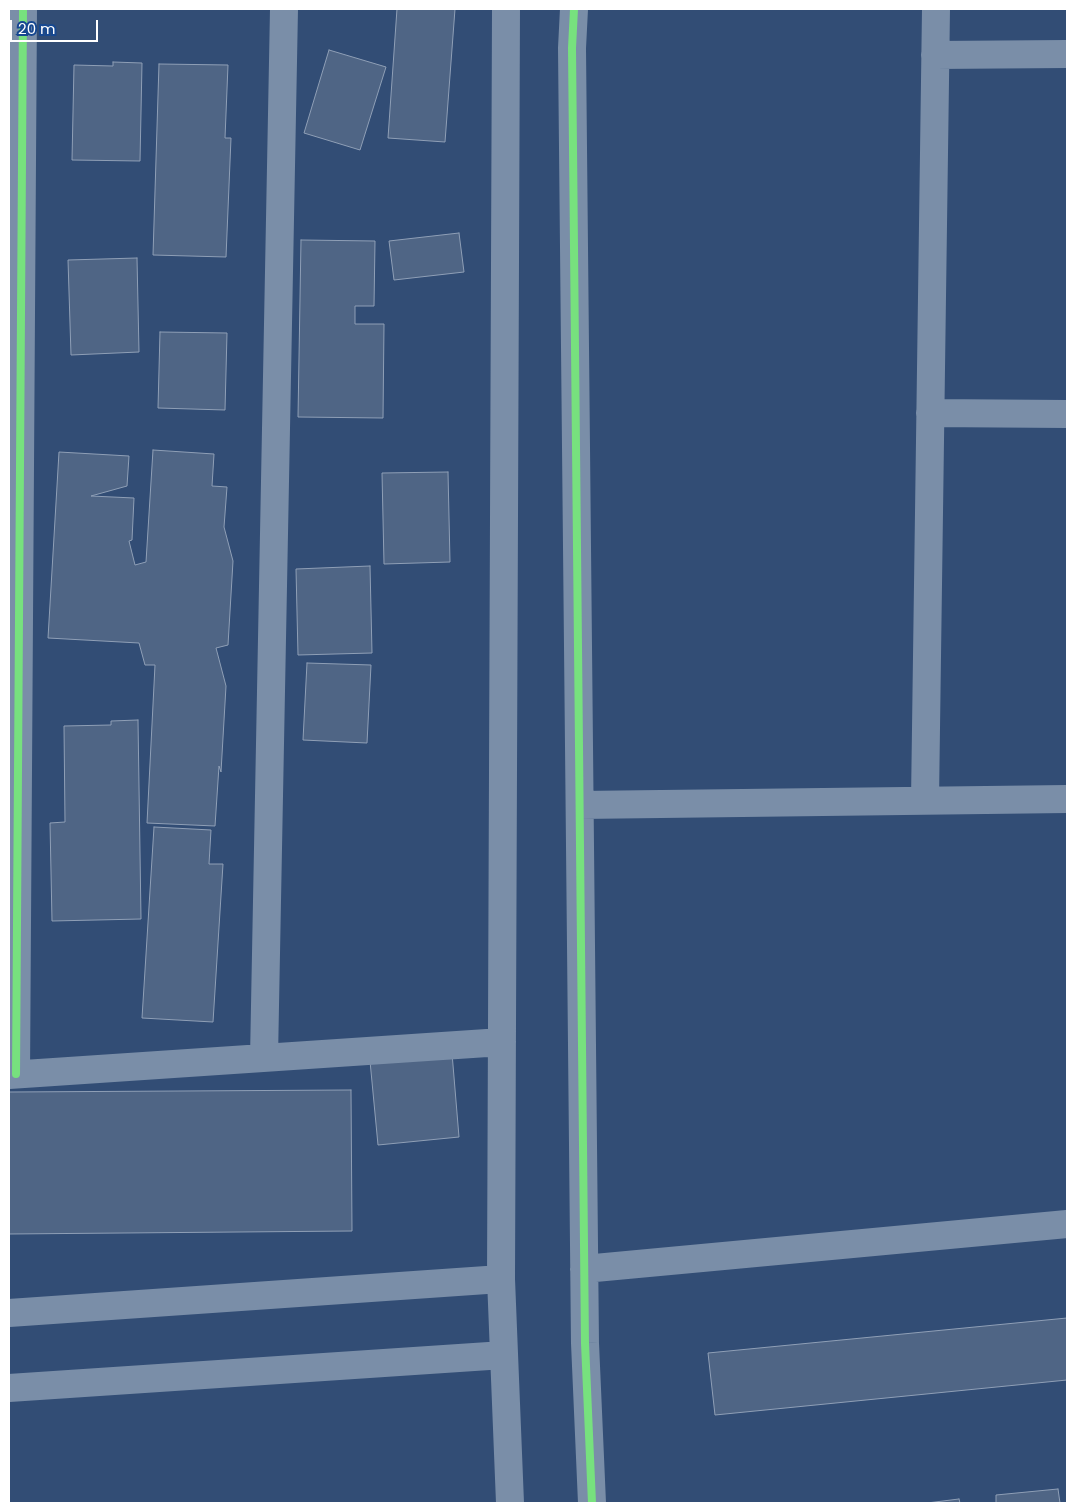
<!DOCTYPE html>
<html>
<head>
<meta charset="utf-8">
<style>
  body { margin:0 }
  #map { position:relative; width:1076px; height:1512px; overflow:hidden; background:#324d75; font-family:Poppins,sans-serif }
  canvas { display:block }
  .frame { position:absolute; inset:0; border:10px solid #fff; pointer-events:none }
  .scale { position:absolute; left:10px; top:20px; width:88px; height:22px; box-sizing:border-box; border:2px solid #fff; border-top:0; padding-left:6px; font-size:15px; line-height:18px; white-space:nowrap; color:#fff; -webkit-text-stroke:4px #174890; paint-order:stroke }
</style>
</head>
<body>
<div id="map">
<canvas width="1076" height="1512"></canvas>
<div class="frame"></div>
<div class="scale">20 m</div>
</div>
<script>
const ctx = document.querySelector('canvas').getContext('2d');
ctx.lineJoin = 'round';
function paint(path, color) { ctx.fillStyle = color; ctx.fill(path, 'evenodd'); }
const poly = rows => new Path2D(rows.map(r => 'M' + r).join(''));
function trace(path, color, width, dash) { ctx.strokeStyle = color; ctx.lineWidth = width; ctx.lineCap = dash ? 'butt' : 'round'; ctx.setLineDash(dash || []); ctx.stroke(path); }
const building = poly([
  [397,9,455,9,445,142,388,138,397,9],
  [329,50,386,67,360,150,304,133,329,50],
  [113,62,142,63,140,161,72,160,74,65,113,66,113,62],
  [159,64,228,65,225,138,231,138,226,257,153,255,159,64],
  [459,233,464,272,394,280,389,241,459,233],
  [301,240,375,241,374,306,355,306,355,324,384,324,383,418,298,417,301,240],
  [137,258,139,352,71,355,68,260,137,258],
  [160,332,227,333,225,410,158,408,160,332],
  [153,450,214,454,212,486,227,487,224,527,233,561,228,645,216,648,226,686,221,772,219,766,215,826,147,823,155,665,145,665,139,643,48,638,59,452,129,456,127,486,91,496,134,498,132,540,129,541,135,565,146,562,153,450],
  [448,472,450,562,384,564,382,473,448,472],
  [370,566,372,653,298,655,296,569,370,566],
  [307,663,371,665,367,743,303,740,307,663],
  [138,720,141,919,52,921,50,823,65,822,64,726,111,725,111,721,138,720],
  [154,827,211,830,209,864,223,864,213,1022,142,1018,154,827],
  [452,1053,459,1137,378,1145,370,1061,452,1053],
  [351,1090,352,1231,9,1234,9,1092,351,1090],
  [1067,1318,1067,1380,715,1415,708,1353,1067,1318],
  [1058,1489,1060,1503,996,1503,996,1495,1058,1489],
  [959,1499,960,1503,927,1503,959,1499]
]);
paint(building, '#4f6585');
trace(building, '#8f9fb6', 1);
trace(poly([
  [506,9,501,1279,510,1503],
  [574,9,572,48,585,1343,592,1503],
  [935,55,1067,54],
  [930,413,1067,414],
  [925,800,936,9],
  [580,805,1067,799],
  [264,1058,284,9],
  [16,1074,23,9],
  [9,1075,502,1042],
  [584,1269,1067,1224],
  [9,1313,501,1279],
  [9,1388,504,1355]
]), '#7a8ea8', 28);
trace(poly([
  [574,9,572,48,585,1343,592,1503],
  [16,1074,23,9]
]), '#77e17e', 8);
</script>
</body>
</html>
